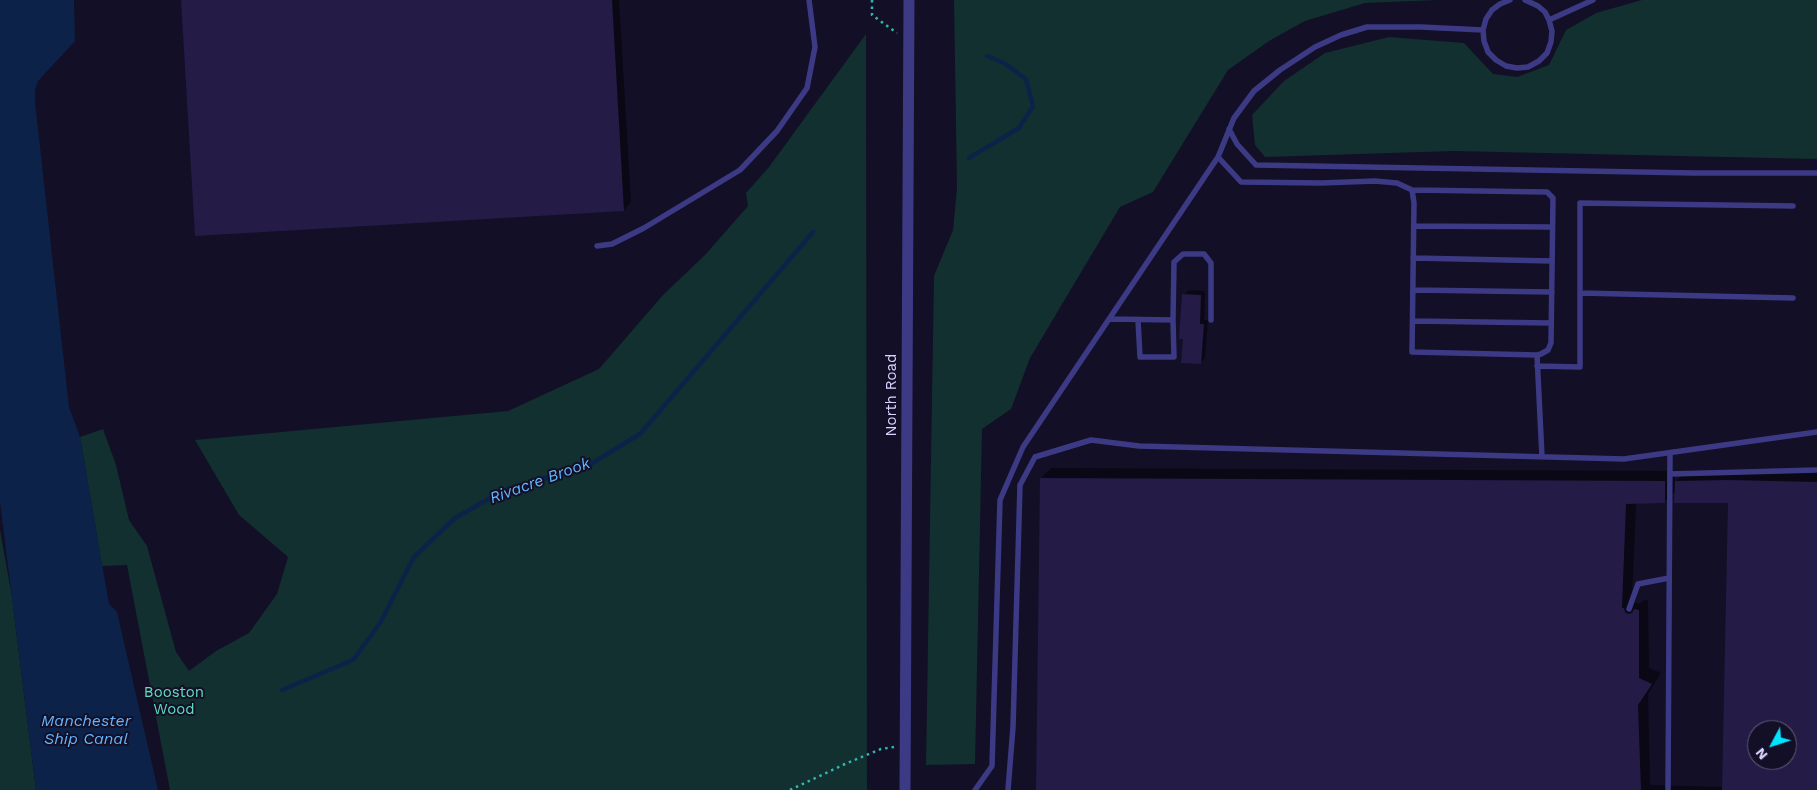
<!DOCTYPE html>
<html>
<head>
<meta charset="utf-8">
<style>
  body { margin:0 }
  #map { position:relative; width:1817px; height:790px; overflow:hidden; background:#130f26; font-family:"Work Sans",sans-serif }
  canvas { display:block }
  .north { position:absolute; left:1747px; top:720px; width:50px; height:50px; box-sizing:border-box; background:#130f26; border:1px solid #625e7d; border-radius:50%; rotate:230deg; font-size:14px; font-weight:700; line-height:20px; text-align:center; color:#d9d4ff }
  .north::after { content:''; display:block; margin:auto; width:18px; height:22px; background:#00e5ff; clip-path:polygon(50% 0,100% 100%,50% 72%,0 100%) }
</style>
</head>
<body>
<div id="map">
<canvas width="1817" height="790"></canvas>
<div class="north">N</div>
</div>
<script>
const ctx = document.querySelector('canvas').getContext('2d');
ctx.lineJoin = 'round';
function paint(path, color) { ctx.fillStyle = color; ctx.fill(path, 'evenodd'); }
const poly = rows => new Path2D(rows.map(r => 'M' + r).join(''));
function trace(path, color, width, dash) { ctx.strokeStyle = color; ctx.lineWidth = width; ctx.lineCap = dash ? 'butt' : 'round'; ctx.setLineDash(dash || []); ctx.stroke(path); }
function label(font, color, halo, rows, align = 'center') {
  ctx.font = font + ' "Work Sans",sans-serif'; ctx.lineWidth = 4; ctx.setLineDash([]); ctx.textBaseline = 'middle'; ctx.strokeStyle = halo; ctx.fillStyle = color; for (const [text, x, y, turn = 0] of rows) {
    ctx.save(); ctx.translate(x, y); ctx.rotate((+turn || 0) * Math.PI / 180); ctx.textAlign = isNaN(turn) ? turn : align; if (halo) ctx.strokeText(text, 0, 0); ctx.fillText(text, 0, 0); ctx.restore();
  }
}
paint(poly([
  [954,0,1437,0,1365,3,1305,21,1269,41,1228,70,1153,192,1120,207,1030,358,1011,409,982,429,975,764,926,765,934,276,953,230,957,188],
  [1642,0,1817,0,1817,159,1453,151,1265,157,1255,145,1252,115,1284,81,1325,53,1389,37,1464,43,1493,74,1517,77,1549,65,1566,30,1596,13],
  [866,34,867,790,170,790,127,565,102,566,80,437,103,429,116,465,129,520,147,546,176,652,189,671,216,651,249,633,277,594,288,557,239,515,195,440,508,411,599,369,663,295,705,255,748,206,746,193,769,167],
  [0,530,12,597,36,790,0,790]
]), '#12302f');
paint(poly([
  [0,0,74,0,75,41,38,81,35,90,35,102,69,407,80,437,109,604,117,612,158,790,36,790,0,502]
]), '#0c2248');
paint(poly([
  [182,0,619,0,631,202,624,210],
  [1189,290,1205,291,1204,320,1208,320,1205,358,1200,363,1184,338,1184,295],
  [1051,468,1675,471,1675,482,1686,471,1817,472,1817,790,1037,790,1041,478],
  [1676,491,1729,501,1724,787,1650,785,1648,694,1661,673,1649,668,1648,600,1645,600,1638,604,1635,602,1634,598,1632,598,1636,503,1664,502],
  [1757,730,1787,730,1787,760,1757,760]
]), '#0007');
trace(poly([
  [969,158,1019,128,1033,106,1026,79,1004,63,987,56],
  [282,690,353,660,380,623,414,557,455,518,503,491,589,465,640,434,813,232]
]), '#0c2248', 4.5);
paint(poly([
  [181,0,612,0,624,211,195,236],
  [1182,294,1201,295,1200,324,1204,324,1201,364,1181,363,1183,339,1179,339],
  [1040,478,1665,481,1665,503,1626,504,1622,608,1624,608,1625,612,1628,614,1632,613,1634,609,1639,610,1639,678,1652,684,1638,705,1641,790,1036,790],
  [1727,480,1817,482,1817,790,1722,790,1728,503,1674,503,1675,481],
  [1757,730,1787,730,1787,760,1757,760]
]), '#241b47');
trace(poly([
  [872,0,872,15,897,33],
  [790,790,845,764,881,749,894,747]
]), '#2fb8b0', 2.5, [2.5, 4]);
trace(poly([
  [1510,0,1500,4,1492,10,1486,19,1483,30,1484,41,1488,52,1496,60,1506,66,1517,68,1528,67,1539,61,1547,53,1551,42,1552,31,1549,20,1545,12,1538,6,1525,0],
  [1549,20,1593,0],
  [1229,129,1237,144,1256,165,1694,173,1817,173],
  [1412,190,1547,192,1553,198,1551,343,1548,350,1541,354,1537,355,1412,352,1414,203,1412,190,1397,183,1375,181,1321,183,1241,182,1218,157,1234,118,1254,91,1280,70,1315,47,1341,35,1367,27,1421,27,1483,30],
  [1414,226,1552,227],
  [597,246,612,244,644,228,740,170,777,131,807,88,815,47,809,0],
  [1413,258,1552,261],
  [1413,290,1552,292],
  [1580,293,1793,298],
  [1109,319,1173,320,1174,262,1183,254,1204,254,1211,263,1211,320],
  [1138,320,1140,357,1174,357,1173,320],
  [1413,321,1551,323],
  [1537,355,1542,457],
  [1537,366,1580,367,1580,203,1793,206],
  [1670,474,1817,470],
  [1629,609,1638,584,1669,578],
  [975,790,992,766,1000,500,1023,447,1218,157],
  [1008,790,1013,727,1020,485,1035,457,1091,440,1139,446,1624,459,1817,432],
  [1668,790,1670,453]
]), '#3d3a85', 5.5);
trace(poly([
  [905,790,909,0]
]), '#3d3a85', 11);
label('15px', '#d9d4ff', '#130f26', [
  ["North Road",892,395,-90]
]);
label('15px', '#5fe0c0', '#130f26', [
  ["Booston",174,693],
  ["Wood",174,710]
]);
label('italic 16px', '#62b6ff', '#130f26', [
  ["Rivacre Brook",540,481,-20],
  ["Manchester",86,721],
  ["Ship Canal",86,739]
]);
</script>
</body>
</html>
